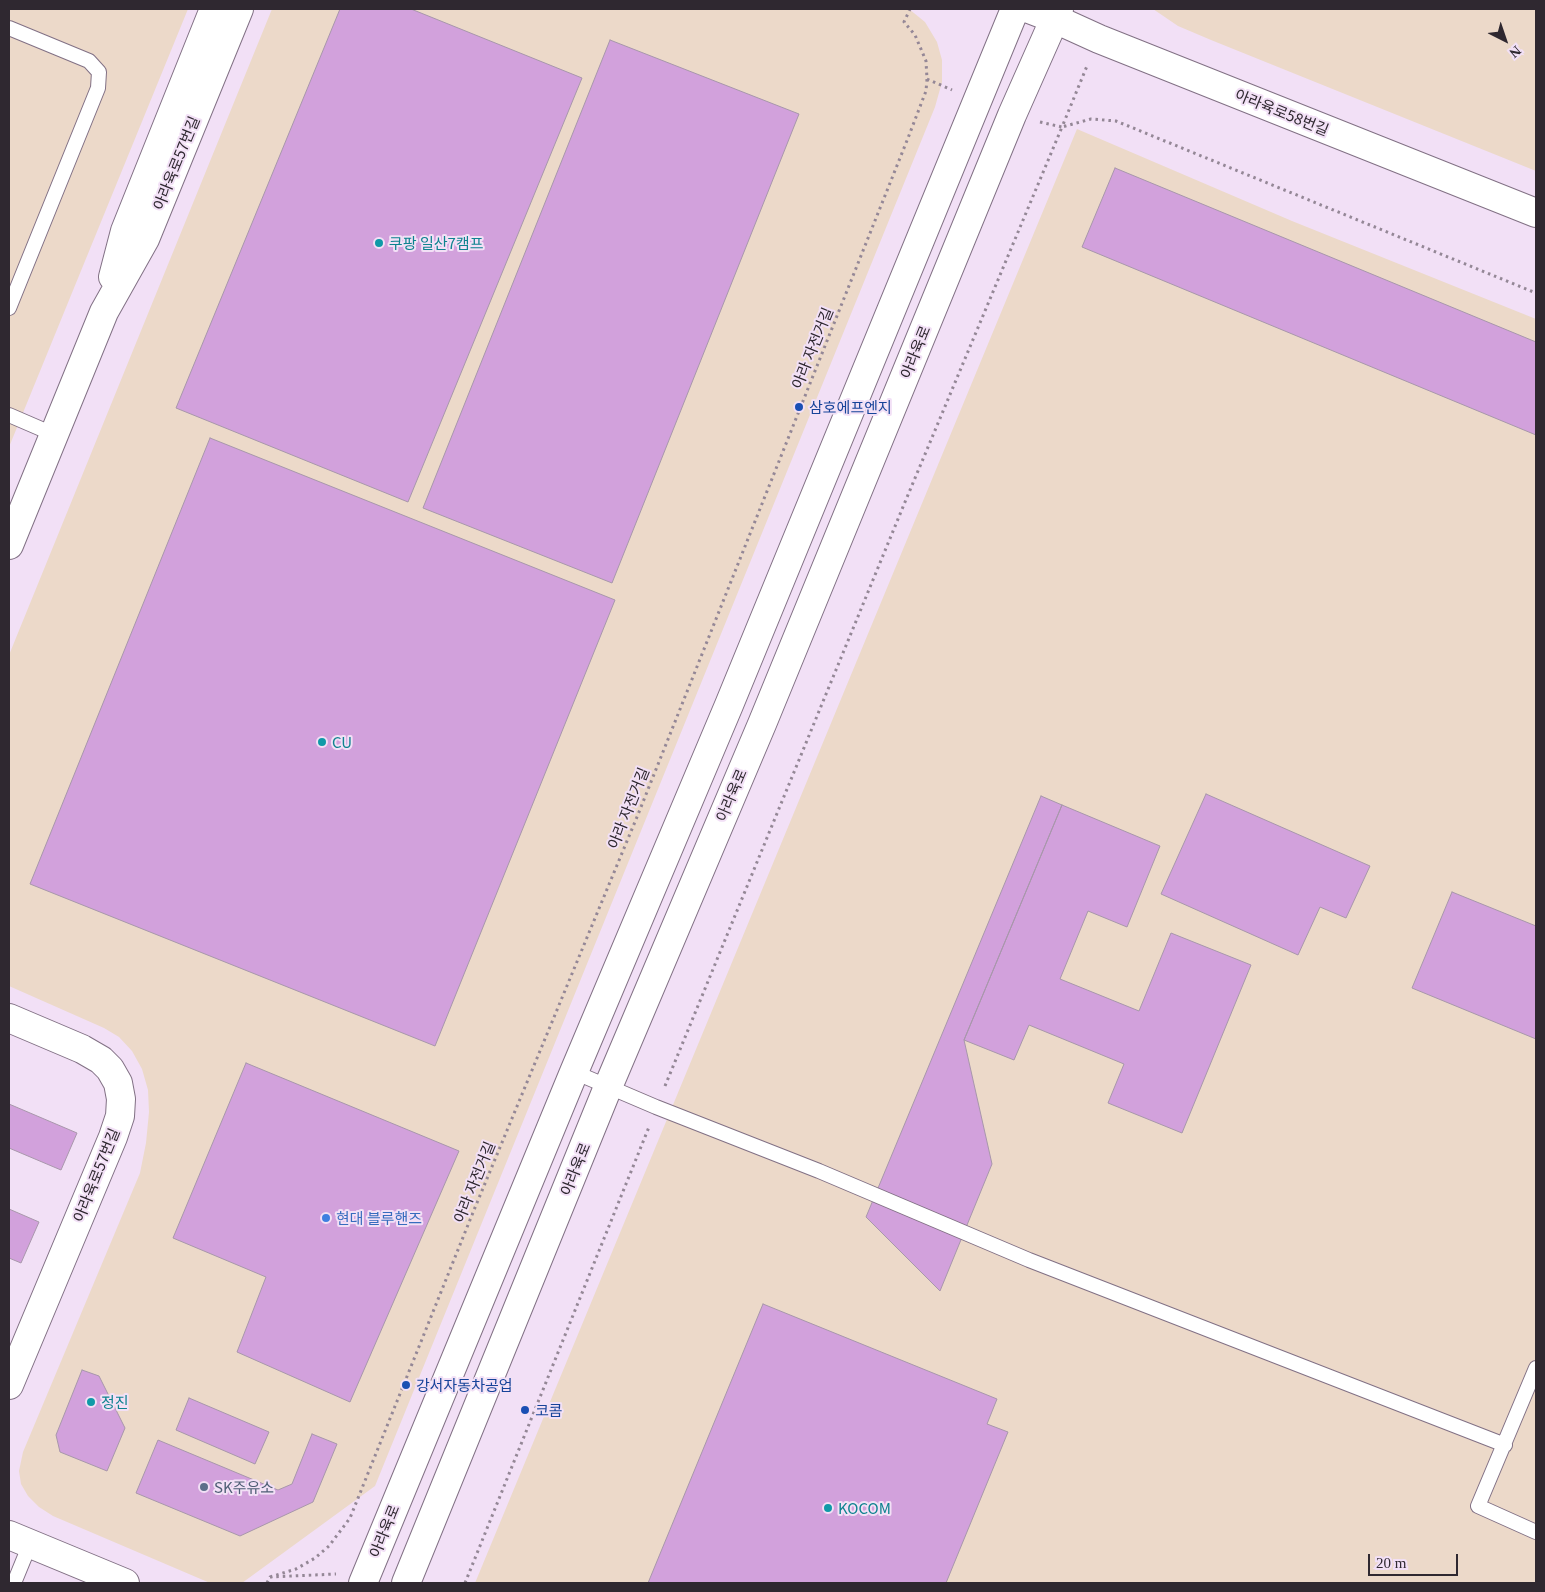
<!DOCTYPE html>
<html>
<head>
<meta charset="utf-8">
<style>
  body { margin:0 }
  #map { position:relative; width:1545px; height:1592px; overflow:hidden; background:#f2e0f6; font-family:Georgia,serif }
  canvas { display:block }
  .frame { position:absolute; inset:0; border:10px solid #2f2830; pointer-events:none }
  .north { position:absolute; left:1480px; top:15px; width:50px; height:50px; -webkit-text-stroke:4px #f2e0f6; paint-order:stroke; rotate:139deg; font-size:14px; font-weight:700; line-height:20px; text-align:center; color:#2f2830 }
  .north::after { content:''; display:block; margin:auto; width:18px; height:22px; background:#2f2830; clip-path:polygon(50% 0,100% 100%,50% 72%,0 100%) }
  .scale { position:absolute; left:1368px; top:1554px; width:90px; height:22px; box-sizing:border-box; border:2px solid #2f2830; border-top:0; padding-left:6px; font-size:15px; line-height:18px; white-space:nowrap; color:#2f2830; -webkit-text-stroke:4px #f2e0f6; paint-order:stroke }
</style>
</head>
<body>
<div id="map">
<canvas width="1545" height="1592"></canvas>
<div class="frame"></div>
<div class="north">N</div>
<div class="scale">20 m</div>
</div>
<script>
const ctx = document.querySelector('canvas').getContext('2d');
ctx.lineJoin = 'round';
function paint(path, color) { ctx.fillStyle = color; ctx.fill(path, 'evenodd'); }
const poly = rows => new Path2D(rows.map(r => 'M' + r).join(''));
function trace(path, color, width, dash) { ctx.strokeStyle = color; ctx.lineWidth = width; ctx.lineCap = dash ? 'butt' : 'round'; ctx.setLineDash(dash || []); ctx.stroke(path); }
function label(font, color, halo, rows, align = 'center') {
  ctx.font = font + ' Georgia,"Noto Sans KR",serif'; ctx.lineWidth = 4; ctx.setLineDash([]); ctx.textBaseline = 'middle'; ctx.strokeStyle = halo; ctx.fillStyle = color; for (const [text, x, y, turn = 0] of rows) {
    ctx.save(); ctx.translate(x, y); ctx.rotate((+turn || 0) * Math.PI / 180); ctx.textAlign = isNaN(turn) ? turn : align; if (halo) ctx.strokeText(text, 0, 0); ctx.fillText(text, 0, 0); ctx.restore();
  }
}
paint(poly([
  [9,9,188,9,9,447],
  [272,9,909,9,925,22,937,42,942,60,942,82,935,107,375,1486,242,1583,210,1583,53,1516,39,1507,28,1496,21,1484,19,1471,23,1452,140,1173,146,1143,149,1112,148,1090,142,1069,132,1051,119,1037,104,1028,9,986,9,655],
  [1153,9,1536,9,1536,171,1211,40,1178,26],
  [1077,129,1292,221,1536,319,1536,1583,475,1583]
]), '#ecd9c9');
const building = poly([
  [340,9,411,9,582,78,408,502,176,408,340,9],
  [610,40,799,114,612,583,423,508,610,40],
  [1115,168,1536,342,1536,435,1082,247,1115,168],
  [210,438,615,600,435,1046,30,884,210,438],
  [1206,794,1370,866,1346,918,1320,907,1298,955,1161,894,1206,794],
  [1041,796,1062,805,964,1040,992,1164,940,1291,866,1217,1041,796],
  [1062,805,1160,846,1127,927,1088,911,1060,979,1139,1011,1171,933,1251,965,1182,1133,1108,1103,1124,1064,1029,1025,1014,1060,964,1040,1062,805],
  [1452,892,1536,926,1536,1039,1412,988,1452,892],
  [246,1063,459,1151,350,1402,237,1352,266,1277,173,1238,246,1063],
  [9,1104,77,1133,61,1170,9,1148,9,1104],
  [9,1209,39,1222,21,1263,9,1258,9,1209],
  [763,1304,997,1399,987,1424,1008,1432,946,1583,648,1583,763,1304],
  [82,1370,99,1376,125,1428,107,1471,60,1452,56,1435,82,1370],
  [189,1398,269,1432,255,1464,176,1430,189,1398],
  [312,1434,337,1444,313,1502,240,1536,136,1493,158,1440,278,1490,292,1484,312,1434]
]);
paint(building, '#d2a1dc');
trace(building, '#a897ab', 1);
const service = poly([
  [9,28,89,61,99,72,98,88,9,308],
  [9,415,53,434],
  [574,1072,656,1107,819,1171,1029,1260,1505,1445],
  [1536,1368,1478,1506,1536,1532],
  [14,1583,30,1544]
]);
const minor = poly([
  [9,1018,82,1049,101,1060,110,1069,118,1083,121,1099,120,1116,113,1137,9,1385]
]);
const tertiary = poly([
  [1029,9,1055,19,1099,39,1536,213],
  [113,277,125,231,214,9],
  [9,545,104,312,145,239,239,9],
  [9,1535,125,1583],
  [363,1583,574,1072,729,705,1015,9],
  [406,1583,608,1087,762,724,1012,115,1059,9]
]);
trace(service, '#827185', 16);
trace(minor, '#827185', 30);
trace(tertiary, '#827185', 30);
trace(poly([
  [927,79,952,90],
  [1040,122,1062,127,1087,66],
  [665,1086,905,502,1062,127,1091,119,1116,121,1536,293],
  [270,1577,296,1569,315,1558,329,1546,350,1518,474,1210,637,817,908,138,926,91,927,79,926,61,915,35,904,22,910,9],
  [267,1583,270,1577,336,1574],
  [465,1583,649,1127]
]), '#948796', 3, [2.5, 4]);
trace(service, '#fff', 14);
trace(minor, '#fff', 28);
trace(tertiary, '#fff', 28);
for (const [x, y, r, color] of [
  [379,243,5,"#0f9aa8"],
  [799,407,5,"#1a4fb4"],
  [322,742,5,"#0f9aa8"],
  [326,1218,5,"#3f7fe0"],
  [406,1385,5,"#1a4fb4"],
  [91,1402,5,"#0f9aa8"],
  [525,1410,5,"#1a4fb4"],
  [204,1487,5,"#5c6f8a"],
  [828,1508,5,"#0f9aa8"]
]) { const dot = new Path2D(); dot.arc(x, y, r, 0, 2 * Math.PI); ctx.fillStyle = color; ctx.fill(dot); trace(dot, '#f2e0f6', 2); }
label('15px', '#2f2830', '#f2e0f6', [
  ["아라육로58번길",1282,112,22],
  ["아라육로57번길",176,163,-68],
  ["아라 자전거길",812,348,-68],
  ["아라육로",915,352,-68],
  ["아라육로",731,795,-67],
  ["아라 자전거길",628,808,-68],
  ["아라육로",575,1169,-68],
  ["아라육로57번길",96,1175,-68],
  ["아라 자전거길",474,1182,-68],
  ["아라육로",384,1531,-68]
]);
label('15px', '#0d838f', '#f2e0f6', [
  ["쿠팡 일산7캠프",389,243],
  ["CU",332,742],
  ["정진",101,1402],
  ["KOCOM",838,1508]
], 'left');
label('15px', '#164399', '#f2e0f6', [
  ["삼호에프엔지",809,407],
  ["강서자동차공업",416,1385],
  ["코콤",535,1410]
], 'left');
label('15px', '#366cbe', '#f2e0f6', [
  ["현대 블루핸즈",336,1218]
], 'left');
label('15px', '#4e5e75', '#f2e0f6', [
  ["SK주유소",214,1487]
], 'left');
</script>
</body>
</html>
